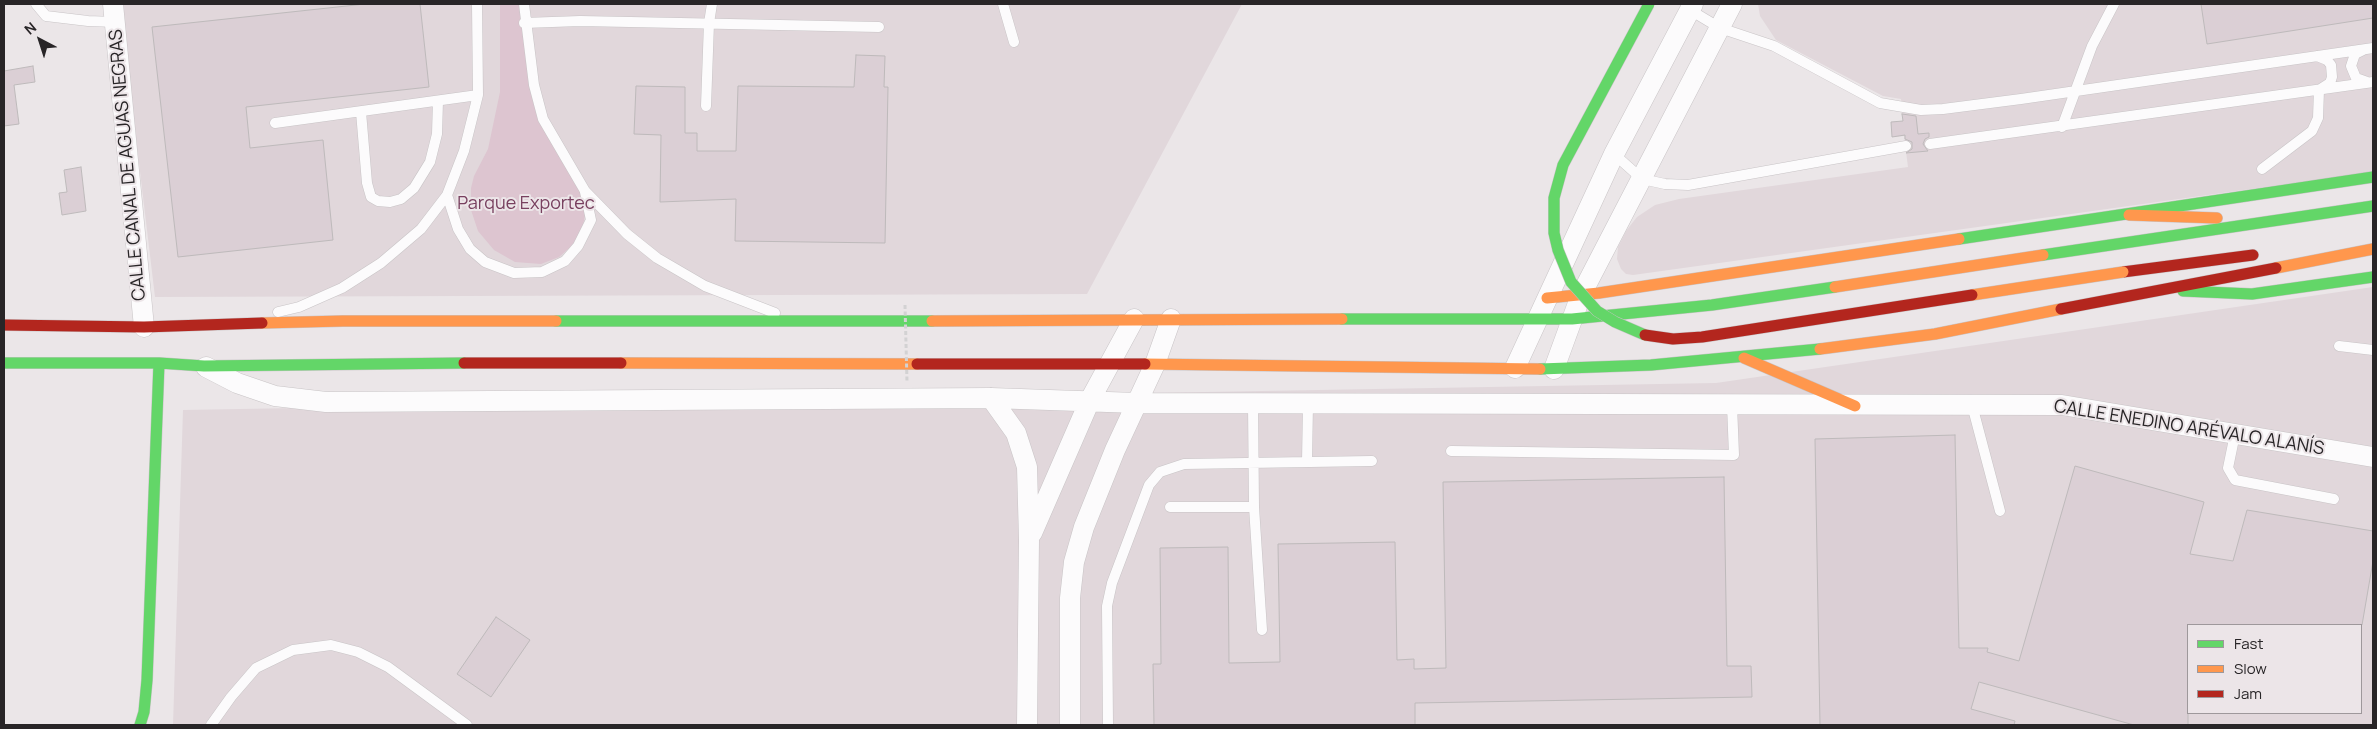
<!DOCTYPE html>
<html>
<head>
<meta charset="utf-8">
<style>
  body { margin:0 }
  #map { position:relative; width:2377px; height:729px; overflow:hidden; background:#ebe6e8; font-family:Manrope,sans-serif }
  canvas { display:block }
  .frame { position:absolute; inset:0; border:5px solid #282527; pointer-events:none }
  .legend { position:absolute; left:2187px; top:624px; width:175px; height:90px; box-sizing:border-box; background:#ece5e8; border:1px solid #9e989b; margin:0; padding:6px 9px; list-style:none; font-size:15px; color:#282527 }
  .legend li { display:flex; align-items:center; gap:10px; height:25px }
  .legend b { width:25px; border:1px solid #9e989b }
  .north { position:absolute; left:15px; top:15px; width:50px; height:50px; -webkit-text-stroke:4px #ece5e8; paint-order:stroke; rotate:320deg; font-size:14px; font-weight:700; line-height:20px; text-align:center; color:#282527 }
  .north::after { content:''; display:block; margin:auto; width:18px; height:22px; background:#282527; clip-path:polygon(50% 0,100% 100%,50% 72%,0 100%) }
</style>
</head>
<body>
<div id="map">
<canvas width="2377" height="729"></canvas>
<div class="frame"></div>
<ul class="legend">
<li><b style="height:6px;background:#63d668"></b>Fast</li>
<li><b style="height:6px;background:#ff974d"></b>Slow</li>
<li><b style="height:6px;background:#b3261e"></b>Jam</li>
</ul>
<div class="north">N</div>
</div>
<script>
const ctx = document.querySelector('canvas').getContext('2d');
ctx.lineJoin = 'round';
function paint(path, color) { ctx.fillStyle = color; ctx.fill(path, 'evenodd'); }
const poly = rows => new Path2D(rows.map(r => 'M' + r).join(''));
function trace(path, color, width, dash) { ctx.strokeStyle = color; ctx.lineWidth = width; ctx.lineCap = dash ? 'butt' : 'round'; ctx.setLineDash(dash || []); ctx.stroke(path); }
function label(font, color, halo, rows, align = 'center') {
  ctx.font = font + ' Manrope,sans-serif'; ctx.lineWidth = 4; ctx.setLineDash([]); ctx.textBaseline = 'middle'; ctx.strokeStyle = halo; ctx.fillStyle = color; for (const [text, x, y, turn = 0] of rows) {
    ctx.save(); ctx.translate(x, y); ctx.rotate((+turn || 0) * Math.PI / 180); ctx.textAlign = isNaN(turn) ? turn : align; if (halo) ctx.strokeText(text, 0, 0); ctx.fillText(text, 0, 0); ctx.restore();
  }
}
paint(poly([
  [120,4,1242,4,1087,294,155,297],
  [1758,4,2373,4,2373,172,1633,275,1626,274,1621,269,1617,259,1618,247,1626,231,1637,217,1655,205,1679,199,1908,167,1904,136,1892,137,1891,122,1903,121,1901,99,1883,96,1776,40,1760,16],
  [2373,287,2373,725,173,725,183,410,1716,383],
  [2188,625,2361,625,2361,713,2188,713]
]), '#e1d7db');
paint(poly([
  [500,4,522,4,532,91,578,182,585,215,583,226,574,244,559,257,541,264,515,262,494,250,478,231,471,210,471,188,474,176,488,149,500,92]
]), '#ddc5d0');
const building = poly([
  [365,4,420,4,429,87,246,107,250,148,323,140,333,240,178,257,152,27,365,4],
  [2201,4,2373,4,2373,18,2207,44,2201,4],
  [856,55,885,56,884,87,888,87,885,243,735,241,736,199,660,202,661,135,634,134,636,86,685,87,685,133,697,133,697,151,736,151,738,86,854,87,856,55],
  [33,66,35,82,14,85,19,124,4,126,4,71,33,66],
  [1902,114,1916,116,1918,134,1929,133,1929,137,1925,139,1923,144,1928,151,1906,153,1912,149,1912,142,1905,139,1905,135,1892,137,1891,122,1903,121,1902,114],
  [81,167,86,211,62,215,59,193,67,192,64,170,81,167],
  [1955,435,1959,648,1988,648,1987,652,2019,661,2075,466,2204,502,2190,554,2233,561,2247,510,2373,531,2373,561,2362,625,2188,625,2188,725,2134,725,1979,682,1971,709,2015,721,2014,725,1820,725,1815,439,1955,435],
  [1724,477,1727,666,1751,666,1752,697,1415,703,1415,725,1154,725,1153,664,1161,664,1160,548,1228,547,1229,663,1280,662,1278,544,1395,542,1397,660,1414,659,1414,669,1446,668,1443,482,1724,477],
  [496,617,530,640,491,697,457,674,496,617]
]);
paint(building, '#dbcfd5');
trace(building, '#bebabb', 1);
const lane = poly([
  [36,4,46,16,88,21,115,22],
  [524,4,534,85,543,119,585,191,627,234,657,258,705,286,775,313],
  [1003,4,1014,42],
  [1690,10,1720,28,1774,46,1880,103,1921,110,1943,109,2021,99,2373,48],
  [524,23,580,21,879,27],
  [2363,50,2355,54,2351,66,2356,78,2367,82],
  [706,106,709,23,712,4],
  [361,112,367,183,371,197,378,201,390,202,401,199,414,188,430,162,437,134,438,101],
  [275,123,478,95],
  [2062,127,2092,46,2114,4],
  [1930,144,2373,82],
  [1614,154,1642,179,1665,184,1688,185,1906,146],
  [2262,169,2312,131,2318,118,2319,90,2330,83,2332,77,2331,65,2327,60,2317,56],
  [447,195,458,229,470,249,485,262,514,273,542,272,565,261,578,246,591,220,585,192],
  [278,312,299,307,342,288,381,263,421,229,447,195,464,151,478,95,477,4],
  [2339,346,2373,350],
  [1253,404,1254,507,1262,630],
  [1972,405,2000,511],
  [2235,434,2228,468,2235,480,2334,499],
  [1451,451,1734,455,1732,405],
  [1307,462,1308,404],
  [1170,507,1254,507],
  [211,725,231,697,256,668,293,650,331,645,358,652,388,667,467,725],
  [1108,725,1107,606,1112,583,1149,485,1160,472,1184,464,1372,461]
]);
const street = poly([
  [113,4,144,327],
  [206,367,237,383,275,396,326,402,991,398,1137,403,2062,405,2373,457],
  [1515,368,1614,154,1693,4],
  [1554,369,1581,295,1732,4],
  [991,398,1016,433,1027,467,1029,540,1027,725],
  [1032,533,1090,400,1134,319],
  [1070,725,1070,598,1074,562,1084,527,1115,450,1155,364,1171,319]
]);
const fast = poly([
  [1959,239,2373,177],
  [2043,255,2373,206],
  [2183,291,2252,294,2373,277],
  [1342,319,1572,319,1712,305,1835,287],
  [556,321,932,321],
  [4,363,159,363,204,366,464,363],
  [1540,369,1651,365,1820,349],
  [140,725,144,712,147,680,159,363]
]);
const slow = poly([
  [2129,215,2217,218],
  [2276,268,2373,249],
  [1835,287,2043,255],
  [1547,298,1599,293,1959,239],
  [932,321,1342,319],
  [262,323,343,321,556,321],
  [1820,349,1935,334,2061,309],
  [1744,358,1855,406],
  [621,363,917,364],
  [1145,364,1540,369]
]);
const jam = poly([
  [2123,272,2253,255],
  [2061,309,2276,268],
  [4,325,144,327,262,323],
  [464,363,621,363],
  [917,364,1145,364]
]);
trace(lane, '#c8c4c6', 11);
trace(street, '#c8c4c6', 21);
trace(fast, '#c8c4c6', 12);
trace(slow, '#c8c4c6', 12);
trace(jam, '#c8c4c6', 12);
trace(lane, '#fcfbfc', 10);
trace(street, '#fcfbfc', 20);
trace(fast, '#63d668', 11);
trace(slow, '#ff974d', 11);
trace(jam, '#b3261e', 11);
const fastBridge = poly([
  [1645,335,1615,322,1597,311,1571,282,1558,250,1554,233,1554,198,1563,165,1649,4]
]);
const slowBridge = poly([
  [1972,295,2123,272]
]);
const jamBridge = poly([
  [1645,335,1673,339,1702,337,1972,295]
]);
trace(fastBridge, '#c8c4c6', 12, []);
trace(slowBridge, '#c8c4c6', 12, []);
trace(jamBridge, '#c8c4c6', 12, []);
trace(poly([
  [905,305,907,382]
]), '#d3d2d3', 3, [4, 2.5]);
trace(fastBridge, '#63d668', 11);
trace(slowBridge, '#ff974d', 11);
trace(jamBridge, '#b3261e', 11);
label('18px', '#282527', '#ece5e8', [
  ["CALLE CANAL DE AGUAS NEGRAS",128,165,-95],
  ["CALLE ENEDINO ARÉVALO ALANÍS",2189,428,9]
]);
label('18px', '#78405f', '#ece5e8', [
  ["Parque Exportec",526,204]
]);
</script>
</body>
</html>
